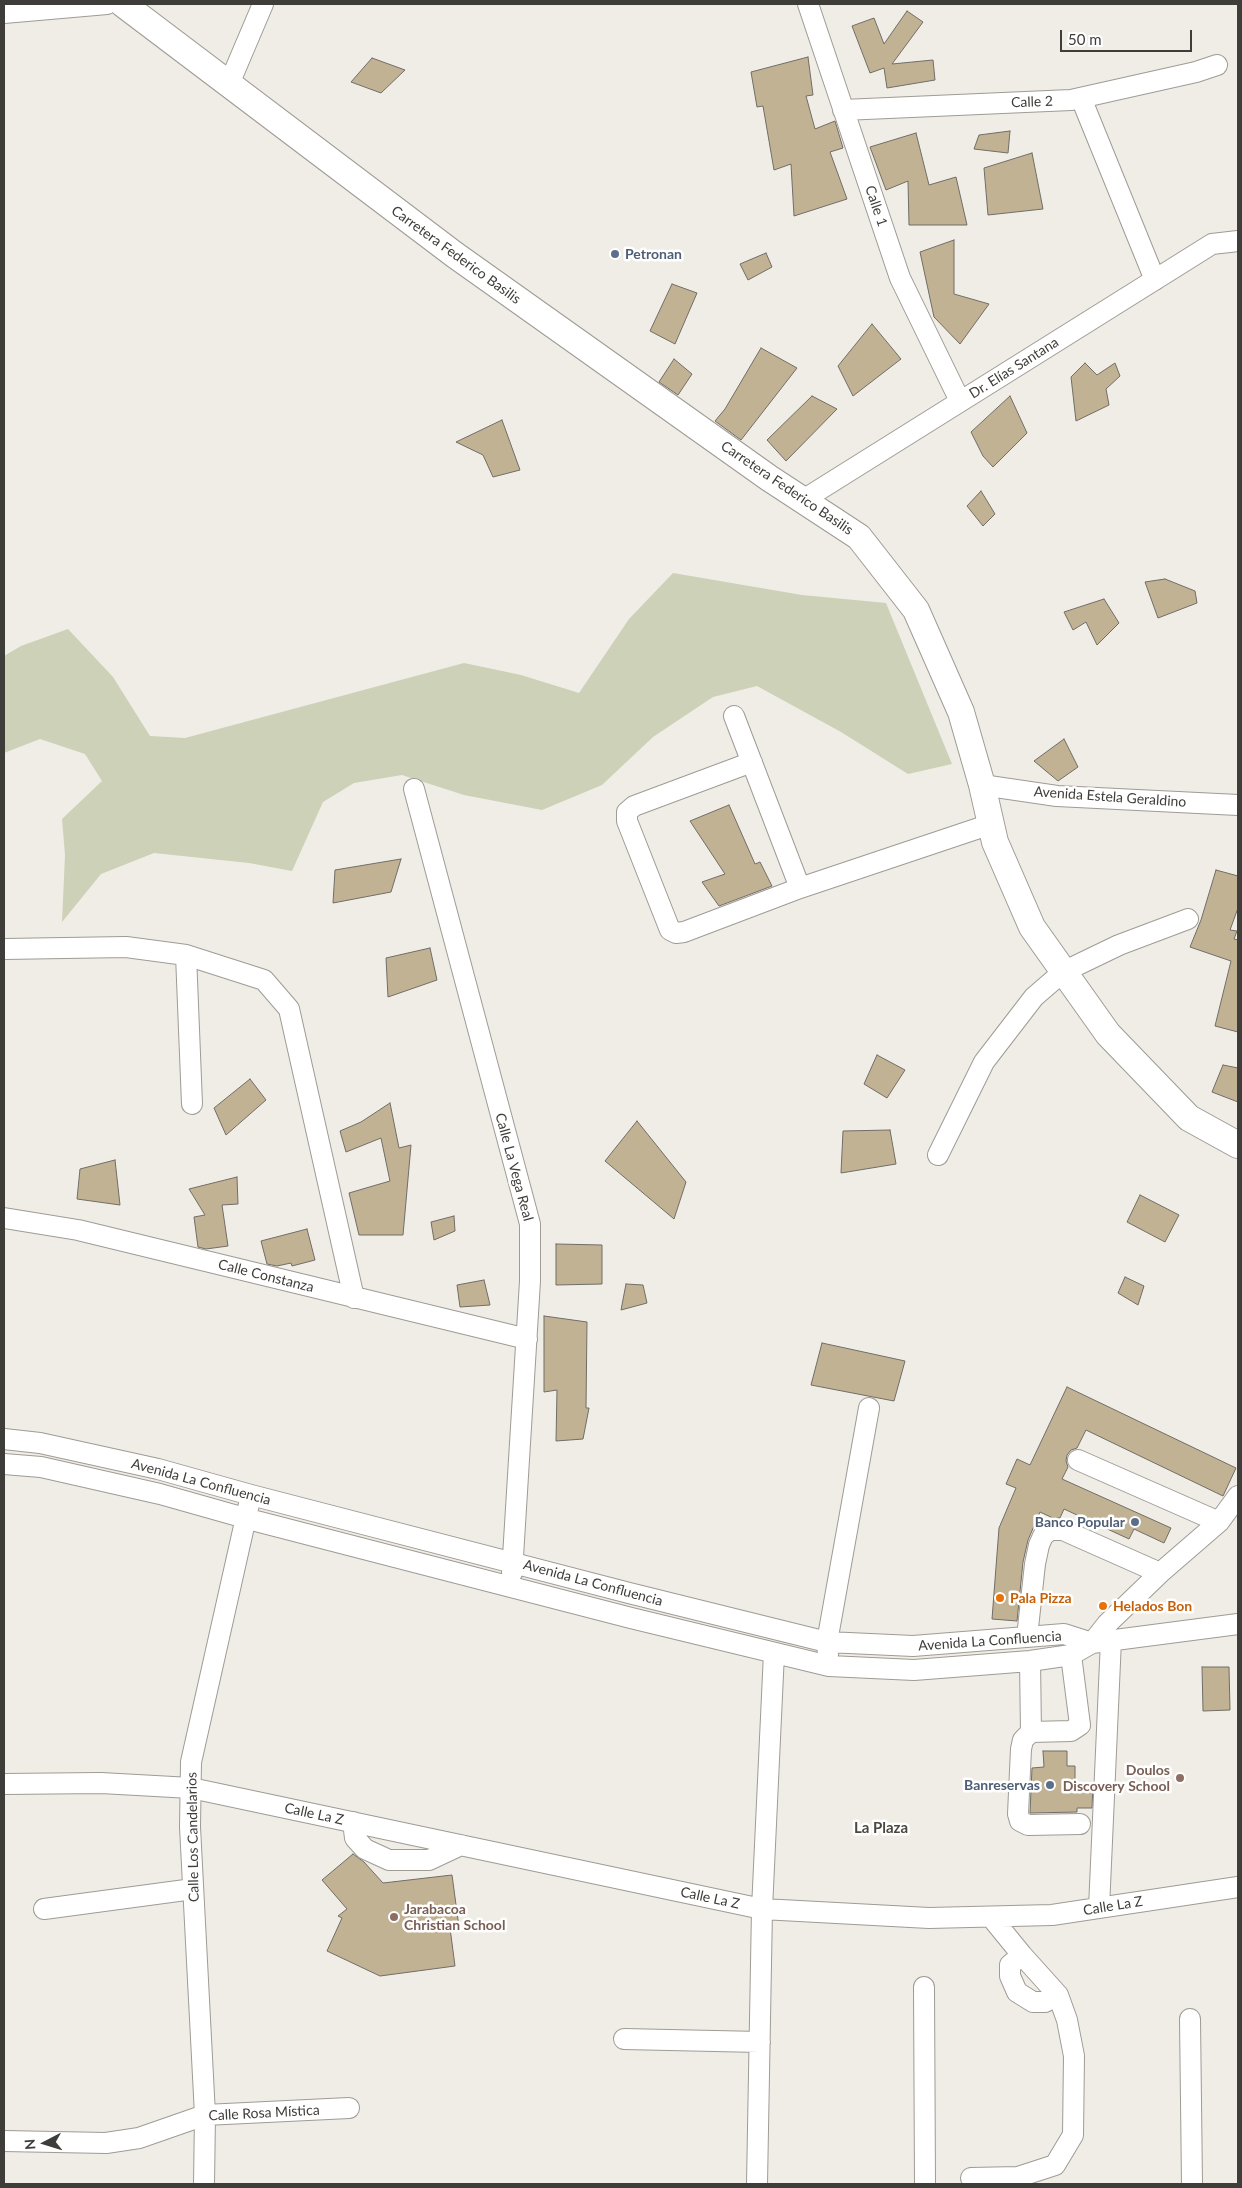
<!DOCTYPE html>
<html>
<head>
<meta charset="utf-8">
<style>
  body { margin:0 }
  #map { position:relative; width:1242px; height:2188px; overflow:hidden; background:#f0ede6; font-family:Lato,sans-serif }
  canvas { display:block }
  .frame { position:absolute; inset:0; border:5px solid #3e3d3a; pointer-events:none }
  .north { position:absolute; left:20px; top:2118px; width:50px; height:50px; -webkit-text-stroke:4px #fff; paint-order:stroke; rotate:265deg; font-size:14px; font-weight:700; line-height:20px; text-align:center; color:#3e3d3a }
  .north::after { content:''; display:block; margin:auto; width:18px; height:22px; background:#3e3d3a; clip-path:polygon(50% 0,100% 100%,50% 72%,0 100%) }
  .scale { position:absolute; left:1060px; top:30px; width:132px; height:22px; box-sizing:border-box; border:2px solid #3e3d3a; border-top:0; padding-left:6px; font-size:15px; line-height:18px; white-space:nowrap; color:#3e3d3a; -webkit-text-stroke:4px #fff; paint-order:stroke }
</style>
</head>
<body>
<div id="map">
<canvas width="1242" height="2188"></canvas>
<div class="frame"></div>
<div class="north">N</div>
<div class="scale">50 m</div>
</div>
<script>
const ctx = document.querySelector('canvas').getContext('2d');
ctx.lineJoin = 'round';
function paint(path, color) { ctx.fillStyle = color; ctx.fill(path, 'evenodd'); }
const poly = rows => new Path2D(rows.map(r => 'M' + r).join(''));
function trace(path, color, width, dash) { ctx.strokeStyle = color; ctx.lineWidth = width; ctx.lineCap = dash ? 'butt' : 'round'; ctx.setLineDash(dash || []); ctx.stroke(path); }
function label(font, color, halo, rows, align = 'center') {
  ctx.font = font + ' Lato,sans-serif'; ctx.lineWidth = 5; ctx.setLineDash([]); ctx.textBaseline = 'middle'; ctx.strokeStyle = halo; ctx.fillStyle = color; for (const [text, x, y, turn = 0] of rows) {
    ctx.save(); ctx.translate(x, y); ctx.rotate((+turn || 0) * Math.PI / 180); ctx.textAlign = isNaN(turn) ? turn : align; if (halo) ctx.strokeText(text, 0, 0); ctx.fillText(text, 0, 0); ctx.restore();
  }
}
paint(poly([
  [673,573,802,595,886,603,952,764,908,774,841,732,757,686,713,697,653,737,602,785,542,810,464,795,402,775,354,783,323,802,292,871,249,863,154,853,101,874,62,922,65,855,62,819,102,781,85,754,40,739,4,753,4,656,21,646,68,629,113,677,150,736,185,738,464,663,521,675,579,693,629,619]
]), '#ccd1b7');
const building = poly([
  [907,11,923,22,892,64,933,60,935,80,887,88,884,68,870,73,852,26,874,18,884,44,907,11],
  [808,57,813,95,806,96,815,129,835,121,843,148,830,152,847,199,794,216,791,164,774,170,763,106,757,107,751,72,808,57],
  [372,58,405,70,381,93,351,82,372,58],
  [1010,131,1008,153,974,149,979,135,1010,131],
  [916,133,929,185,956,177,967,225,909,225,908,181,886,190,870,147,916,133],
  [1032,153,1043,209,988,215,984,168,1032,153],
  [954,240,954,294,989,304,960,344,934,317,920,252,954,240],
  [766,253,772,267,748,280,740,264,766,253],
  [672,284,697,293,675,344,650,331,672,284],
  [872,324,901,359,853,396,838,366,872,324],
  [761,348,797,368,741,440,715,421,725,409,761,348],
  [674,359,692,374,678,395,659,382,674,359],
  [1085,363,1097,375,1115,363,1120,376,1106,389,1109,405,1076,421,1071,377,1085,363],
  [812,396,837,409,786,461,767,440,812,396],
  [1010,396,1027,433,993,467,983,456,971,432,1010,396],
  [502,420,520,470,493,477,483,455,456,442,502,420],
  [981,491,995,514,983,526,967,506,981,491],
  [1165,579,1195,591,1197,603,1158,618,1145,582,1165,579],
  [1104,599,1119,623,1097,645,1086,622,1073,630,1064,612,1104,599],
  [1064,739,1078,767,1058,781,1034,761,1064,739],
  [729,805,755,864,760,862,772,886,719,906,702,882,725,874,690,821,729,805],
  [401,859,391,892,333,903,335,870,401,859],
  [1216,870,1238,876,1238,908,1230,930,1237,931,1234,939,1238,940,1238,1032,1215,1026,1231,961,1190,947,1201,920,1216,870],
  [430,948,437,980,388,997,386,958,430,948],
  [877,1055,905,1070,887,1098,864,1084,877,1055],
  [1223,1065,1238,1068,1238,1102,1212,1092,1223,1065],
  [250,1079,266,1100,226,1135,214,1108,250,1079],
  [390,1103,399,1148,411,1145,403,1235,359,1235,349,1193,390,1181,381,1138,346,1152,340,1131,361,1122,390,1103],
  [637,1121,686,1182,674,1219,605,1161,637,1121],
  [890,1130,896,1164,841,1173,843,1131,890,1130],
  [115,1160,120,1205,77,1199,80,1169,115,1160],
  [237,1177,238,1204,222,1205,228,1246,206,1249,198,1247,194,1217,205,1215,189,1189,237,1177],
  [1140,1195,1179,1215,1165,1242,1127,1222,1140,1195],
  [454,1216,455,1231,434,1240,431,1222,454,1216],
  [307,1229,315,1260,292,1266,291,1263,277,1266,267,1264,261,1241,307,1229],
  [556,1244,602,1245,602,1284,556,1285,556,1244],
  [1125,1277,1144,1286,1138,1305,1118,1293,1125,1277],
  [484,1280,490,1305,460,1307,457,1285,484,1280],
  [626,1284,643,1285,647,1303,621,1310,626,1284],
  [544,1316,587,1322,586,1408,589,1408,583,1439,556,1441,557,1390,544,1392,544,1316],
  [822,1343,905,1361,894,1401,811,1385,822,1343],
  [1067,1387,1236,1468,1223,1496,1086,1430,1077,1448,1071,1450,1067,1455,1066,1461,1068,1467,1062,1479,1171,1528,1164,1543,1134,1529,1129,1539,1064,1509,1060,1518,1053,1518,1040,1512,1028,1540,1023,1562,1017,1621,992,1619,999,1528,1016,1488,1006,1484,1017,1459,1030,1465,1067,1387],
  [1202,1667,1229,1667,1230,1710,1203,1711,1202,1667],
  [1043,1751,1067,1751,1067,1766,1075,1766,1075,1785,1093,1785,1092,1808,1077,1808,1077,1812,1030,1813,1032,1768,1044,1767,1043,1751],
  [353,1854,364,1862,383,1883,452,1875,459,1927,450,1928,455,1966,380,1976,327,1951,342,1918,338,1916,347,1909,322,1880,353,1854]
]);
paint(building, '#c2b294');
trace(building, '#706d67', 1);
const minor = poly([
  [808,4,900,278,960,401],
  [4,13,107,4],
  [229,84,263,4],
  [1081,98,1155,280],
  [843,110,1071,100,1196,72,1217,65],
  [803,500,1212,244,1238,241],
  [734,716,800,888],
  [752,762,634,806,627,812,627,821,670,930,676,933,684,932,800,888,991,824],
  [982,785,1057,796,1238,805],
  [414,789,530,1224,530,1281,512,1573],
  [4,949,126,947,186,955,264,980,289,1009,354,1298],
  [186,955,192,1104],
  [938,1155,984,1062,1034,997,1063,972,1119,945,1188,919],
  [4,1218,78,1230,527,1339],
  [4,1439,40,1443,158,1469,251,1495,629,1593,827,1642,913,1646,1064,1634,1092,1643],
  [1078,1460,1219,1522],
  [4,1464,41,1467,160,1494,252,1520,631,1618,829,1666,914,1670,1030,1661,1071,1655,1092,1643,1238,1624],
  [1027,1637,1035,1564,1039,1545,1043,1536,1050,1530,1063,1530,1160,1573],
  [1092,1643,1107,1624,1160,1573,1219,1522,1238,1496],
  [828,1655,827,1642,869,1408],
  [1030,1661,1031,1732,1071,1731,1080,1725,1071,1655],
  [1031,1732,1023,1740,1021,1749,1018,1814,1020,1821,1028,1825,1080,1824],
  [4,1784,101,1783,191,1788,762,1909,929,1918,1052,1915,1238,1887],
  [353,1822,355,1838,365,1849,389,1860,429,1860,461,1845],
  [1099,1908,1111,1640],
  [44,1909,193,1889],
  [1022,1955,1010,1965,1010,1976,1017,1992,1033,2002,1045,2002,1058,1995],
  [924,1987,925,2184],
  [1190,2019,1192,2184],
  [624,2039,760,2042],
  [4,2141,106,2143,139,2138,205,2115,349,2108],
  [971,2178,1018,2177,1055,2165,1073,2135,1074,2056,1067,2020,1058,1995,1022,1955,991,1917],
  [204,2184,205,2115,190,1827,191,1762,249,1504],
  [757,2184,762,1909,774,1653]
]);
const major = poly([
  [123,4,455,255,769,478,859,537,916,610,961,712,982,785,995,842,1032,927,1108,1034,1189,1118,1238,1145]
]);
trace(minor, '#9f9b95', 22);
trace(major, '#9f9b95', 28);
trace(minor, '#fff', 20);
trace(major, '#fff', 26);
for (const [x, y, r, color] of [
  [615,254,5,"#5c6f8a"],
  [1135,1522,5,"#5c6f8a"],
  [1000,1598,5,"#e8710a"],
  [1103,1606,5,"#e8710a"],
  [1180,1778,5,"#8d6e63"],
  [1050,1785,5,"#5c6f8a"],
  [394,1917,5,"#8d6e63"]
]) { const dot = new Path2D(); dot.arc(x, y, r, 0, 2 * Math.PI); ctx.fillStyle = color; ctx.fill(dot); trace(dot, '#fff', 2); }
label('14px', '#3e3d3a', '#fff', [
  ["Calle 2",1032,102,-2],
  ["Calle 1",876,206,71],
  ["Carretera Federico Basilis",456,255,36],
  ["Dr. Elías Santana",1014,368,-32],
  ["Carretera Federico Basilis",787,488,34],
  ["Avenida Estela Geraldino",1110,797,4],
  ["Calle La Vega Real",514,1167,75],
  ["Calle Constanza",266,1276,14],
  ["Avenida La Confluencia",201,1482,15],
  ["Avenida La Confluencia",593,1583,15],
  ["Avenida La Confluencia",990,1641,-4],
  ["Calle La Z",314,1814,12],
  ["Calle Los Candelarios",193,1837,-91],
  ["Calle La Z",710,1898,12],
  ["Calle La Z",1113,1906,-9],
  ["Calle Rosa Mística",264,2113,-3]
]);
label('bold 14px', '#4e5e75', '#fff', [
  ["Petronan",625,254,"left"],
  ["Banco Popular",1125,1522],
  ["Banreservas",1040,1785]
], 'right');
label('bold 14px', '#c56008', '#fff', [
  ["Pala Pizza",1010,1598],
  ["Helados Bon",1113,1606]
], 'left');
label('bold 14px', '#785e54', '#fff', [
  ["Doulos",1170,1770],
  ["Discovery School",1170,1786],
  ["Jarabacoa",404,1909,"left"],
  ["Christian School",404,1925,"left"]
], 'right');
label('bold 15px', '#4b4842', '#fff', [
  ["La Plaza",881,1828]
]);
</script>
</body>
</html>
